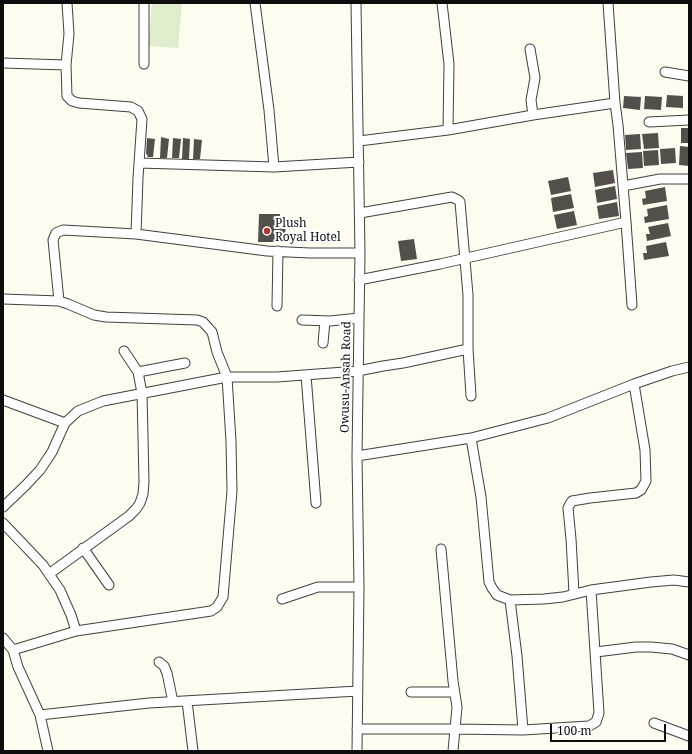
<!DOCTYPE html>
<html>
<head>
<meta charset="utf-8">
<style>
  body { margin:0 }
  #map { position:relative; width:692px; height:754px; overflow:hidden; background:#fdfcef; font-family:"Noto Serif",serif }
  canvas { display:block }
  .frame { position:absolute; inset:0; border:4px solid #0d0d0d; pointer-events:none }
  .scale { position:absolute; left:550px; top:724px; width:116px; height:18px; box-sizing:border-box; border:2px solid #0d0d0d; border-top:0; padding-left:5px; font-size:12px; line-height:14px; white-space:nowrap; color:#0d0d0d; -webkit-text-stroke:3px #fff; paint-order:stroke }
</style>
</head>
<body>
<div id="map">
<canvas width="692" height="754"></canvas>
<div class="frame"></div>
<div class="scale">100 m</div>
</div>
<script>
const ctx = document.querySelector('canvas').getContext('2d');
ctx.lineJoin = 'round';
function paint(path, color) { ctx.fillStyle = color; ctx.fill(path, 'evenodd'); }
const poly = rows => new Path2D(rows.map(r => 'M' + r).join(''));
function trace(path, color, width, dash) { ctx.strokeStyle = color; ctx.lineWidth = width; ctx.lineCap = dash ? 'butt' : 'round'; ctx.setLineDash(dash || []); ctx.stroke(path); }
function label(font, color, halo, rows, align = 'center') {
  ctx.font = font + ' "Noto Serif",serif'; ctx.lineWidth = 4; ctx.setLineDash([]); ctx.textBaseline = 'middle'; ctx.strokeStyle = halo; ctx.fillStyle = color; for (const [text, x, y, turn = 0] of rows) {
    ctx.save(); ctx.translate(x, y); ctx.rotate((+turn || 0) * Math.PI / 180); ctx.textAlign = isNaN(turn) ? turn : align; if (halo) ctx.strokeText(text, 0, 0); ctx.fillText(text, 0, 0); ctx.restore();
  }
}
paint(poly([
  [152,3,182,3,178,48,148,46]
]), '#dfedcd');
paint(poly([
  [667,95,683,96,683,108,666,107],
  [624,96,641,97,640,110,623,108],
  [645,96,662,97,661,110,644,109],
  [681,128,689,128,689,143,681,143],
  [658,133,659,148,644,149,642,134],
  [640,134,641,149,626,150,625,135],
  [161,137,169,139,167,158,160,158],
  [147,138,155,139,153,157,148,157,146,153],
  [173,138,181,139,179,158,172,158],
  [183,138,190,139,189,159,182,159],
  [194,139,202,140,200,159,193,159],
  [680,146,689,147,689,166,679,165],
  [675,148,676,163,661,164,660,149],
  [658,150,659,165,644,166,643,151],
  [642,152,643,168,628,169,626,153],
  [613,170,615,183,595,187,593,173],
  [568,177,571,191,551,195,548,181],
  [615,186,617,199,597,203,595,190],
  [665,187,667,201,643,205,642,199,646,198,645,191],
  [571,194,574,208,553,212,551,198],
  [617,202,619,216,599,219,597,206],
  [667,205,669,219,645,223,644,217,648,216,647,209],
  [574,211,577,225,557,229,554,215],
  [259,214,280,214,279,224,286,224,285,235,279,234,279,242,258,242],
  [668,223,671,236,647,241,646,234,650,234,648,227],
  [414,239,417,259,401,261,398,241],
  [666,242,669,256,644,260,643,253,647,253,646,246]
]), '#554f4b');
const minor = poly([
  [67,3,69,34,66,65,67,96,72,101,79,103,131,107,138,111,142,119,138,178,136,234],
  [144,3,144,64],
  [255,3,269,110,274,167],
  [356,3,360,253,357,456,359,587,357,751],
  [442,3,449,64,448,130],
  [608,3,615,103,618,125,626,222,632,305],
  [530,49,535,78,531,100,533,115],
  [3,63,66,65],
  [665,72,689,76],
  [649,122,689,120],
  [359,141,448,130,533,115,615,103],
  [139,163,274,167,359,162],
  [623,186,660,179,689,179],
  [359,280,440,264,626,222],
  [3,299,59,301,68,304,94,315,106,317,197,320,203,322,212,332,217,352,227,377,231,441,232,491,223,597,217,607,211,611,76,631,13,650],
  [59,301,53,240,56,233,63,230,136,234,267,251,310,253,360,253],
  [277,306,278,251],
  [302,320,330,321,359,318],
  [323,343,325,321],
  [468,349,471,396],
  [138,372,185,363],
  [306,375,316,503],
  [3,400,65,423],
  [471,438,481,497,489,582,492,588,497,595,510,600,544,599,563,597,591,590,651,582,674,580,689,582],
  [357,456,471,438,548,418,634,384,672,371,689,367],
  [3,507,26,485,40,470,52,452,65,423,78,411,103,401,227,377,277,377,358,371,383,366,403,363,468,349,468,295,460,202,458,200,452,197,360,213],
  [3,523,43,565,49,574,60,590,71,615,76,631],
  [83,548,109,585],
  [441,549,453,681,457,707,453,751],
  [49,574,129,516,136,509,140,503,143,494,144,482,142,393,138,372,124,351],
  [574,593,571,539,568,508,570,504,572,501,590,498,636,493,641,490,646,481,645,450,634,384],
  [282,599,318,587,359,587],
  [510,600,517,656,523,730],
  [3,638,13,650,18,667,40,715,48,751],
  [596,652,636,647,651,647,672,649,689,655],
  [159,662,164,666,167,673,173,702],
  [411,692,454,692],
  [187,701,193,751],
  [40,715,149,703,358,691],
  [654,723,689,736],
  [357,729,455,729,523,730,589,726,596,722,599,713,591,590]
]);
trace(minor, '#404040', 11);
trace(minor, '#fff', 9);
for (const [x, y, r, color] of [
  [267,231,4,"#af3833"]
]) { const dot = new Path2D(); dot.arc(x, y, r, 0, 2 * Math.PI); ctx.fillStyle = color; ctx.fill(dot); trace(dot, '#fff', 1.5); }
label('12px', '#0d0d0d', '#fff', [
  ["Plush",275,224],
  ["Royal Hotel",275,238]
], 'left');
label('12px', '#0d0d0d', '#fff', [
  ["Owusu-Ansah Road",346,377,-89]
]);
</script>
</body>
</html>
